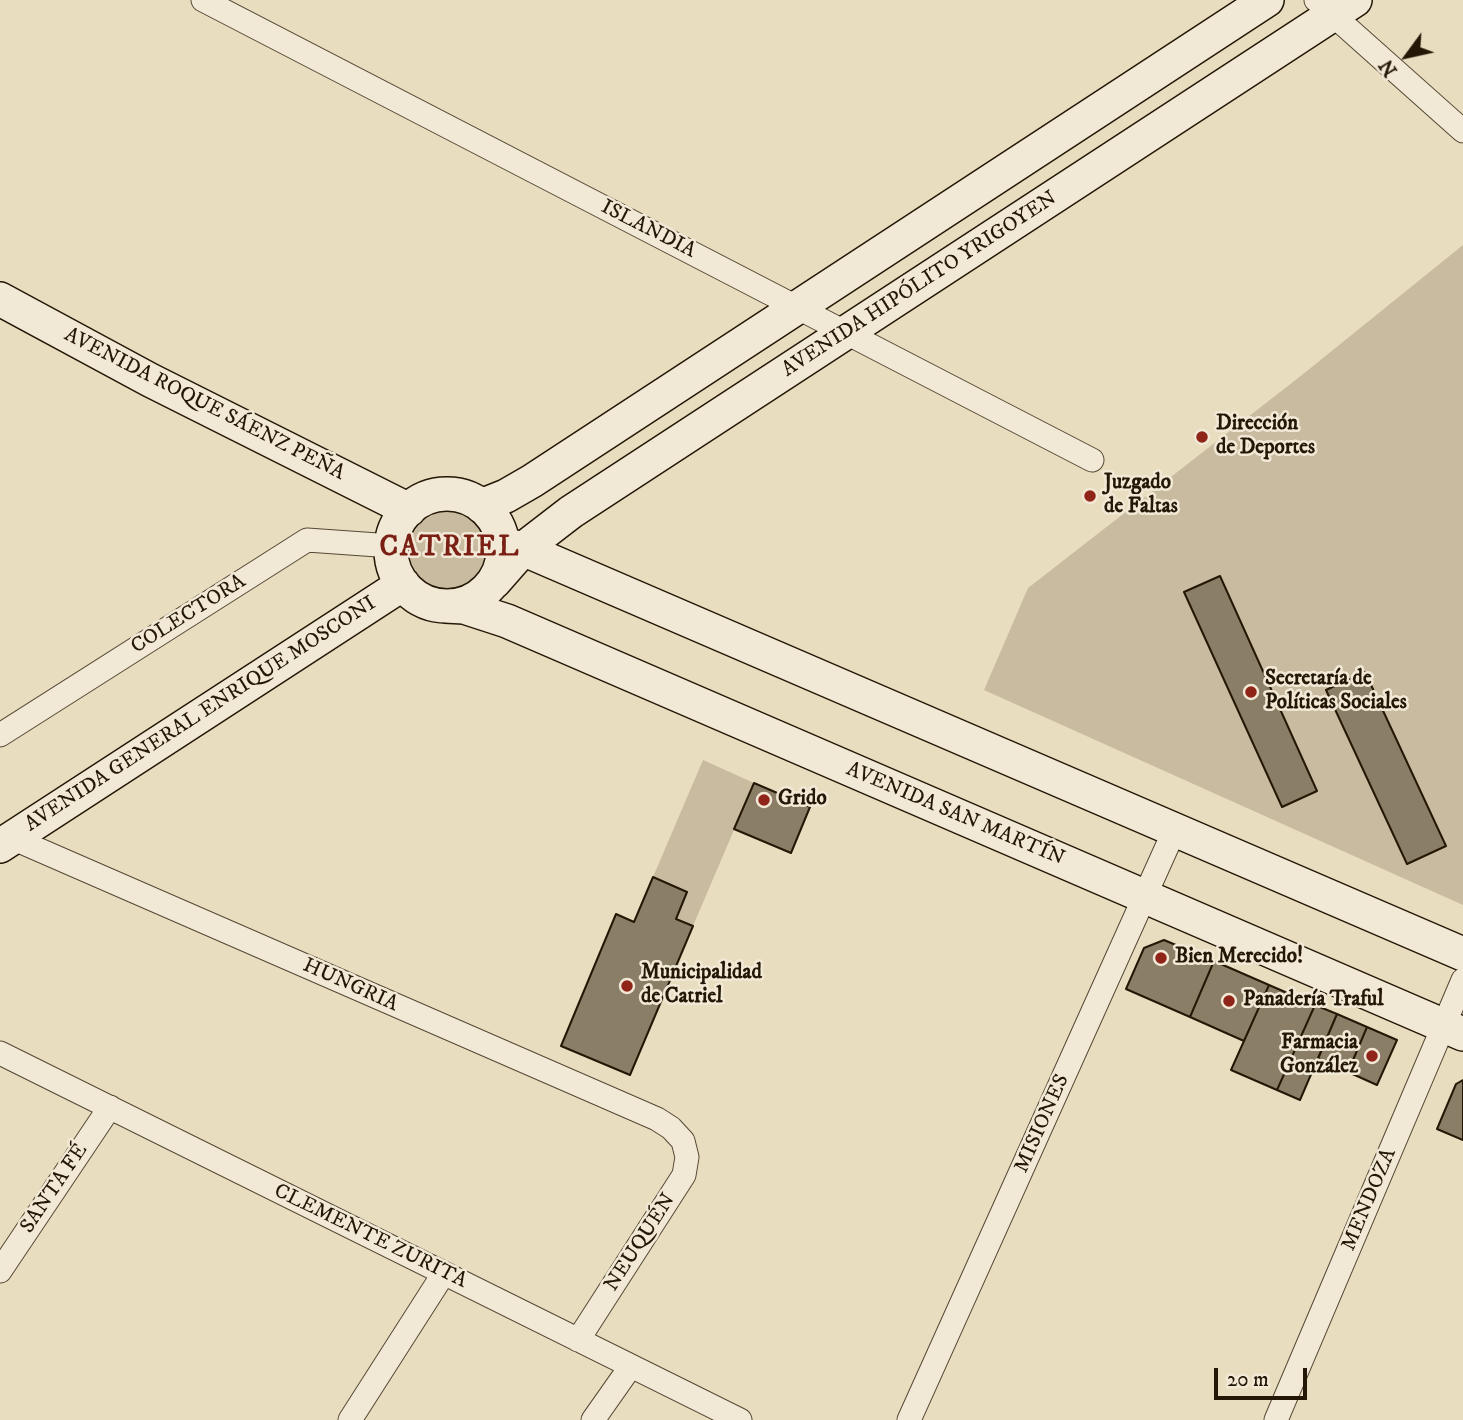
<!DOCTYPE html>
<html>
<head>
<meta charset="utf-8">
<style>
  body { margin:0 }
  #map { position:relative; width:1463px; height:1420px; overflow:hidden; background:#e9ddc0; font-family:"IM FELL DW Pica",serif }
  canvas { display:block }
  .north { position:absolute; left:1372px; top:21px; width:70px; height:70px; -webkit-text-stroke:5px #f1e9d6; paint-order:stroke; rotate:237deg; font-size:19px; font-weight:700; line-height:28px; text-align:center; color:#241705 }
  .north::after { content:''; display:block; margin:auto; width:24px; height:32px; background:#241705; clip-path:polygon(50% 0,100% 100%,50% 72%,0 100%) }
  .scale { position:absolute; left:1214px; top:1368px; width:93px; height:32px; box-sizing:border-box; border:4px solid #241705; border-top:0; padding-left:9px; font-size:21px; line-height:24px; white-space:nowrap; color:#241705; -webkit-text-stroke:5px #f1e9d6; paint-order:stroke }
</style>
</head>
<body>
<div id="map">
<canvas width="1463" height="1420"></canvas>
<div class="north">N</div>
<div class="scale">20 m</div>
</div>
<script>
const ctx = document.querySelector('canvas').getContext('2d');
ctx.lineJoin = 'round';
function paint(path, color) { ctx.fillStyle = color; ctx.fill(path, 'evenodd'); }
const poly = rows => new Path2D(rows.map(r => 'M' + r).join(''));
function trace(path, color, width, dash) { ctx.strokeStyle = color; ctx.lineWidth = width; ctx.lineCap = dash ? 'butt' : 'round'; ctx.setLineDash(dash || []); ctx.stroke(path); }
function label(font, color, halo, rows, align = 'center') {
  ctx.font = font + ' "IM FELL DW Pica",serif'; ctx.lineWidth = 5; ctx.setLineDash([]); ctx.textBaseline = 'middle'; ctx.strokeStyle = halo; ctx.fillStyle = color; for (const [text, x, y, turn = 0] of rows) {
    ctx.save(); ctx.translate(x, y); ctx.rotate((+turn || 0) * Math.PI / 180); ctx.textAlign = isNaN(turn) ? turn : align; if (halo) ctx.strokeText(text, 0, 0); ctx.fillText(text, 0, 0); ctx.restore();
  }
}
paint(poly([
  [1463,245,1463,905,984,690,1028,588,1302,375],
  '409 551a39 39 0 1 1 78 0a39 39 0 1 1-78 0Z',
  [703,760,754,783,693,926,676,919,687,892,653,877]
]), '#c8bba0');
const building = poly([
  [1220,576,1317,791,1282,807,1184,592,1220,576],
  [1365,672,1446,846,1407,864,1326,690,1365,672],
  [754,783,810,807,791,853,734,829,754,783],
  [653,877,687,892,676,919,693,926,630,1075,561,1046,616,914,634,922,653,877],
  [1164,940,1214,961,1190,1017,1126,989,1144,948,1164,940],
  [1214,961,1269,985,1244,1041,1190,1017,1214,961],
  [1269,985,1315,1005,1277,1090,1231,1070,1269,985],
  [1315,1005,1337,1014,1300,1100,1277,1090,1315,1005],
  [1337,1014,1367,1027,1348,1072,1318,1059,1337,1014],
  [1367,1027,1397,1040,1377,1085,1348,1072,1367,1027],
  [1463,1080,1463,1140,1437,1129,1456,1084,1463,1080]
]);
paint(building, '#8a7e66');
trace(building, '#241705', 2);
const street = poly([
  [203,0,1092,460],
  [1316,0,1463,131],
  [0,735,307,540,392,546],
  [12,838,657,1119,671,1128,683,1141,687,1157,684,1175,578,1340],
  [0,1053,740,1420],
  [0,1271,110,1107],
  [350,1420,444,1273],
  [593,1420,631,1366],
  [909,1420,1175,829],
  [1276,1420,1463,980]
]);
const secondary = poly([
  [0,299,150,380,409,510],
  '391 550a56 56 0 1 1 112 0a56 56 0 1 1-112 0Z',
  [481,506,506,496,532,481,1267,0],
  [503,544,523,549,1463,954],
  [494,582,523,549,571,512,1355,0],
  [445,606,464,607,507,621,1463,1034],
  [0,846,403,584]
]);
trace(street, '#554834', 25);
trace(secondary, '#241705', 36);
trace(street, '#f1e9d6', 23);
trace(secondary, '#f1e9d6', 33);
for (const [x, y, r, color] of [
  [1202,437,7,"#8f2418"],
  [1090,496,7,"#8f2418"],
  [1251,692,7,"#8f2418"],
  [764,800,7,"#8f2418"],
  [1161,958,7,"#8f2418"],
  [627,986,7,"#8f2418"],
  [1229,1001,7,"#8f2418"],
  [1372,1056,7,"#8f2418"]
]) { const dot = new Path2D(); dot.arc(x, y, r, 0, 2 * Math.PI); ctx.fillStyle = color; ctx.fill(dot); trace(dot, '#f1e9d6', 2.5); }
label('21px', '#241705', '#f1e9d6', [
  ["ISLANDIA",648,230,27],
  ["AVENIDA HIPÓLITO YRIGOYEN",920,285,-33],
  ["AVENIDA ROQUE SÁENZ PEÑA",204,405,27],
  ["COLECTORA",189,615,-32],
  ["AVENIDA GENERAL ENRIQUE MOSCONI",201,715,-33],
  ["AVENIDA SAN MARTÍN",955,815,23],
  ["HUNGRIA",350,986,24],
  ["MISIONES",1043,1124,-66],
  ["SANTA FÉ",55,1189,-56],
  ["MENDOZA",1370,1200,-67],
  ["CLEMENTE ZURITA",370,1237,26],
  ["NEUQUÉN",641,1243,-57]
]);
label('bold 21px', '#241705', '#f1e9d6', [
  ["Dirección",1216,425],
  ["de Deportes",1216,449],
  ["Juzgado",1104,484],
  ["de Faltas",1104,508],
  ["Secretaría de",1265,680],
  ["Políticas Sociales",1265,704],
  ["Grido",778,800],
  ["Bien Merecido!",1175,958],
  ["Municipalidad",641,974],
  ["de Catriel",641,998],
  ["Panadería Traful",1243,1001],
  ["Farmacia",1358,1044,"right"],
  ["González",1358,1068,"right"]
], 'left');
ctx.letterSpacing = '2px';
label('bold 28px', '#7a1f14', '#f1e9d6', [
  ["CATRIEL",450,549]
]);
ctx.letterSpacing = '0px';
</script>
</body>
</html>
